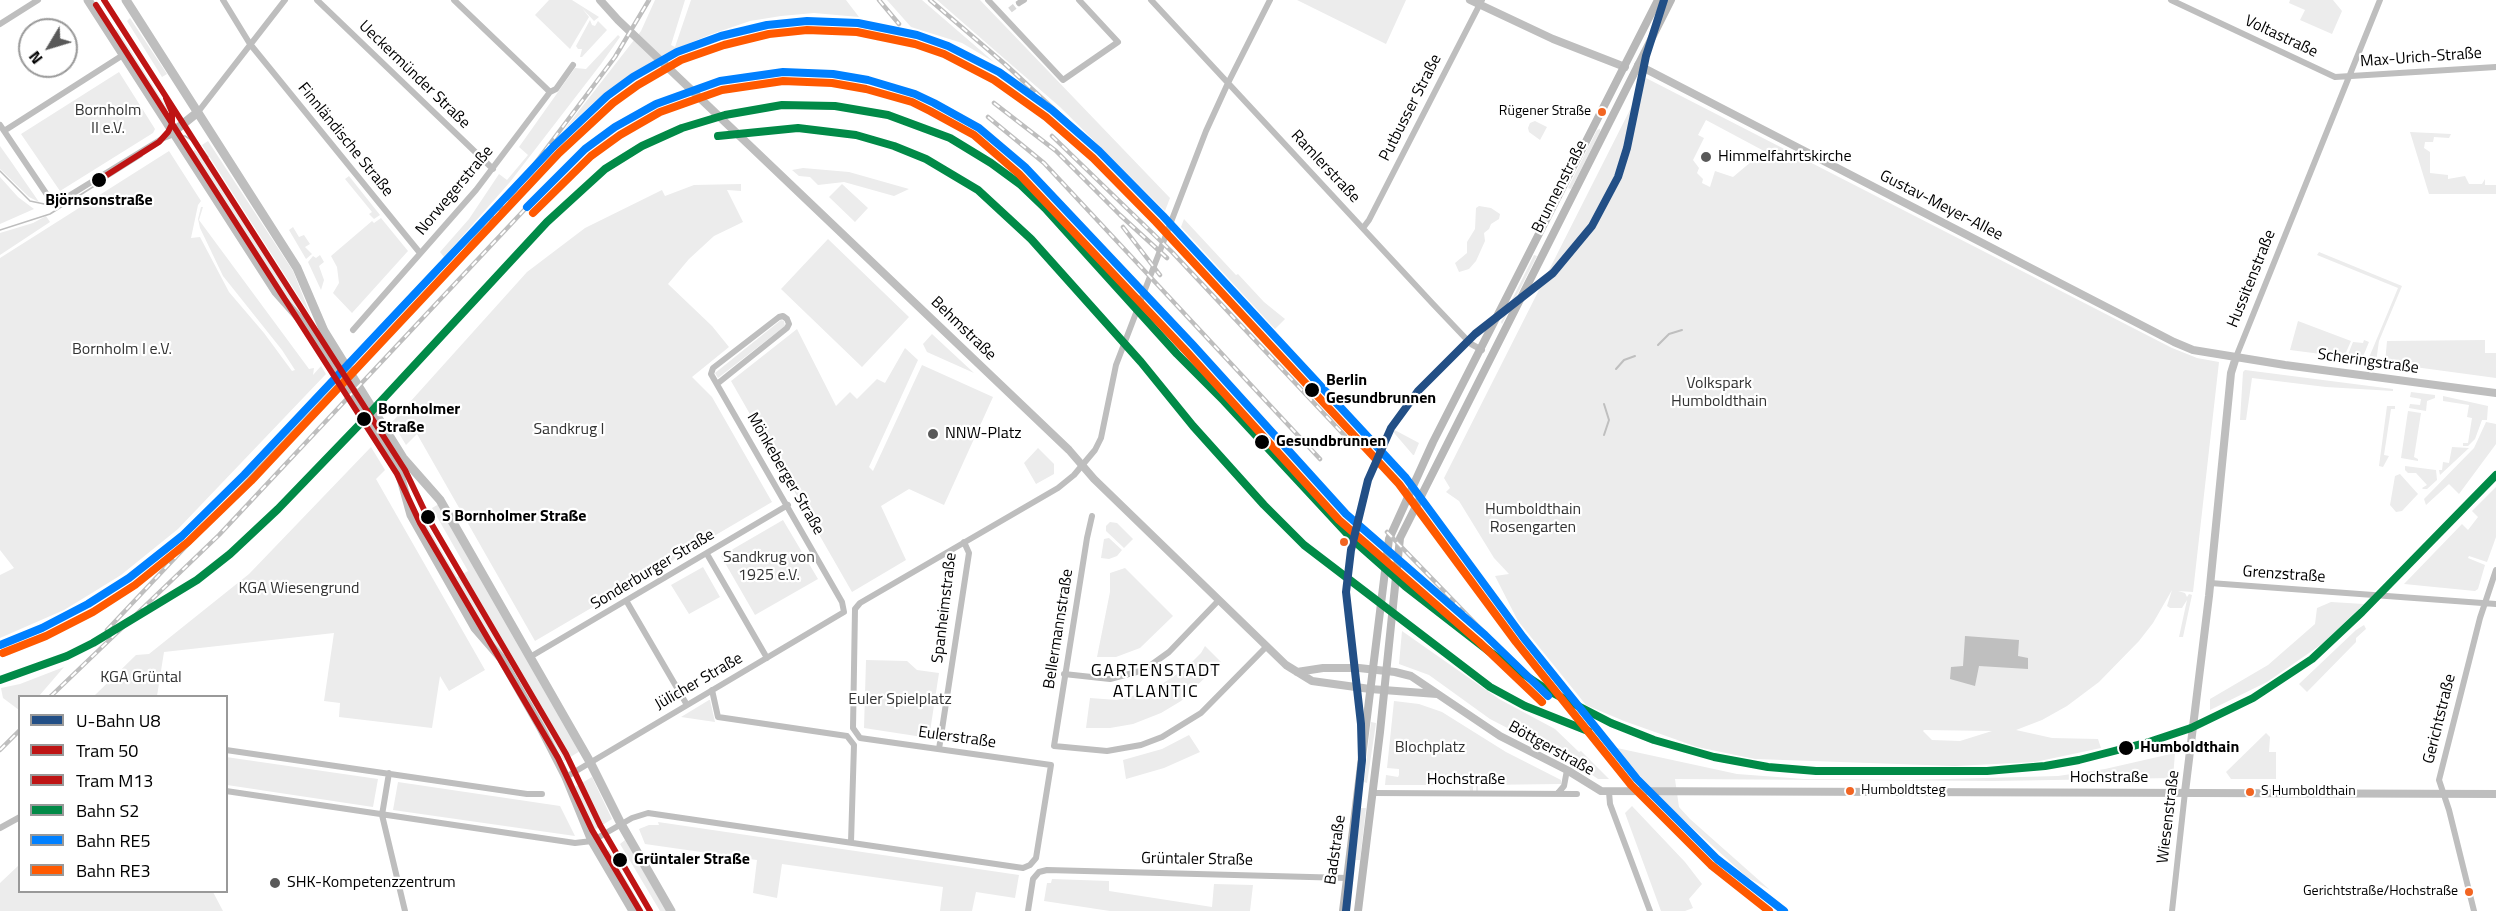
<!DOCTYPE html>
<html>
<head>
<meta charset="utf-8">
<style>
  body { margin:0 }
  #map { position:relative; width:2496px; height:911px; overflow:hidden; background:#fff; font-family:"Titillium Web",sans-serif }
  canvas { display:block }
  .legend { position:absolute; left:18px; top:695px; width:210px; height:198px; box-sizing:border-box; background:#fff; border:2px solid #999; margin:0; padding:8px 10px; list-style:none; font-size:18px; color:#000 }
  .legend li { display:flex; align-items:center; gap:12px; height:30px }
  .legend b { width:30px; border:2px solid #999 }
  .north { position:absolute; left:18px; top:18px; width:60px; height:60px; box-sizing:border-box; background:#fff; border:2px solid #999; border-radius:50%; rotate:232deg; font-size:16px; font-weight:700; line-height:24px; text-align:center; color:#000 }
  .north::after { content:''; display:block; margin:auto; width:21px; height:27px; background:#595959; clip-path:polygon(50% 0,100% 100%,50% 72%,0 100%) }
</style>
</head>
<body>
<div id="map">
<canvas width="2496" height="911"></canvas>
<ul class="legend">
<li><b style="height:8px;background:#224f86"></b>U-Bahn U8</li>
<li><b style="height:8px;background:#be1414"></b>Tram 50</li>
<li><b style="height:8px;background:#be1414"></b>Tram M13</li>
<li><b style="height:8px;background:#018a47"></b>Bahn S2</li>
<li><b style="height:8px;background:#0080ff"></b>Bahn RE5</li>
<li><b style="height:8px;background:#ff5900"></b>Bahn RE3</li>
</ul>
<div class="north">N</div>
</div>
<script>
const ctx = document.querySelector('canvas').getContext('2d');
ctx.lineJoin = 'round';
function paint(path, color) { ctx.fillStyle = color; ctx.fill(path, 'evenodd'); }
const poly = rows => new Path2D(rows.map(r => 'M' + r).join(''));
function trace(path, color, width, dash) { ctx.strokeStyle = color; ctx.lineWidth = width; ctx.lineCap = dash ? 'butt' : 'round'; ctx.setLineDash(dash || []); ctx.stroke(path); }
function label(font, color, halo, rows, align = 'center') {
  ctx.font = font + ' "Titillium Web",sans-serif'; ctx.lineWidth = 4.5; ctx.setLineDash([]); ctx.textBaseline = 'middle'; ctx.strokeStyle = halo; ctx.fillStyle = color; for (const [text, x, y, turn = 0] of rows) {
    ctx.save(); ctx.translate(x, y); ctx.rotate((+turn || 0) * Math.PI / 180); ctx.textAlign = isNaN(turn) ? turn : align; if (halo) ctx.strokeText(text, 0, 0); ctx.fillText(text, 0, 0); ctx.restore();
  }
}
paint(poly([
  [549,0,572,0,599,17,594,21,582,8,589,17,570,49,535,15],
  [655,0,685,0,671,45,675,47,691,0,846,0,859,17,814,13,781,16,750,21,709,35,676,49,631,74,592,104,564,130,641,31],
  [887,0,922,0,994,62,962,43,911,27],
  [937,0,980,0,1170,198,1165,211,1060,107],
  [1297,0,1406,0,1386,44],
  [2290,0,2333,0,2342,11,2332,34,2300,20,2305,10,2289,3],
  [130,18,167,74,162,77,127,21],
  [590,20,592,25,595,26,598,21,607,30,582,57,580,57,582,49,578,49,576,46],
  [117,29,167,108,167,111,164,110,114,32],
  [618,35,620,37,601,64,510,182,444,257,440,252,469,219,499,174,507,180,528,155,519,147,575,68,586,69],
  [119,72,155,129,153,133,60,191,21,134],
  [1646,78,2172,348,2197,358,2219,362,2193,592,2178,591,2185,593,2187,597,2189,594,2192,595,2183,637,2179,637,2187,600,2182,608,2170,608,2167,606,2172,590,2153,623,2139,641,2099,682,2067,706,2042,720,2016,730,2052,738,2098,739,2101,748,2035,762,1955,766,1755,759,1697,747,1624,721,1586,705,1518,621,1495,576,1509,574,1494,558,1459,501,1446,492,1450,488,1444,478],
  [1706,120,1764,151,1733,177,1715,171,1710,187,1702,183,1703,179,1697,173,1699,168,1693,160,1704,138,1698,135],
  [1923,731,1924,730,1992,731,1960,741,1932,740],
  [1535,121,1547,127,1540,140,1529,132,1528,128,1530,123],
  [1600,129,1600,132,1571,189,1568,188,1597,130],
  [2410,132,2451,134,2449,138,2434,137,2433,142,2425,142,2424,148,2430,152,2430,173,2448,175,2448,179,2465,176,2469,184,2482,184,2485,179,2485,185,2496,185,2496,194,2429,194],
  [208,141,293,271,311,316,202,145],
  [0,146,10,160,39,202,29,197,0,169],
  [195,150,206,162,307,319,277,286,191,152],
  [169,151,201,201,198,205,191,238,200,237,229,292,264,333,292,371,295,370,282,350,223,276,200,228,198,219,201,207,203,207,199,220,309,369,314,368,313,375,321,366,326,374,178,529,121,575,92,593,64,610,0,638,0,575,14,568,0,550,0,258],
  [803,168,849,172,909,189,894,196,844,182,818,185,810,177,799,176,792,170],
  [349,176,380,215,374,219,369,214,372,212,345,179],
  [0,177,18,197,34,209,0,224],
  [741,184,741,191,727,190,743,222,714,236,689,259,668,284,712,326,729,347,692,377,712,397,772,502,535,641,417,434,406,445,392,422,527,272,585,228,662,190,665,196,694,185],
  [842,184,868,208,855,222,829,197],
  [1479,206,1491,208,1500,214,1499,219,1491,224,1489,229,1484,233,1485,241,1476,261,1469,269,1459,272,1455,263,1467,253,1467,242,1475,229,1476,208],
  [46,216,50,222,0,255,0,233,33,223],
  [381,218,408,251,352,313,333,293,339,283,337,267,331,256,372,221,374,223],
  [1184,219,1236,275,1238,274,1264,302,1285,319,1275,329,1181,227],
  [293,227,299,237,304,235,310,244,305,247,312,254,306,259,289,230],
  [828,239,909,317,862,367,781,289],
  [2319,252,2402,286,2379,341,2376,362,2368,360,2398,288,2317,255],
  [320,255,324,262,319,266,324,280,321,290,308,262,313,256,316,258],
  [1534,255,1537,256,1502,324,1501,322],
  [781,320,784,321,785,326,718,378,715,373],
  [2298,321,2351,341,2344,357,2290,350],
  [797,329,836,406,850,392,857,399,877,379,885,383,905,348,918,360,869,467,873,471,922,365,993,397,944,505,909,489,881,506,906,560,852,592,731,381],
  [932,334,974,373,927,352,923,344],
  [2364,340,2369,342,2362,359,2347,357,2353,342,2363,343],
  [2485,340,2485,353,2496,353,2496,378,2385,363,2387,341],
  [2245,370,2393,389,2393,391,2326,387,2252,378,2246,420,2240,420,2243,372],
  [2411,392,2435,395,2435,398,2427,401,2426,411,2409,408,2410,404,2420,405,2421,399,2410,397],
  [2443,396,2488,406,2487,420,2482,420,2475,439,2468,446,2463,446,2463,443,2468,443,2472,418,2467,417,2469,405,2443,401],
  [2387,406,2395,406,2395,409,2391,409,2384,455,2389,456,2383,467,2379,466],
  [2408,411,2421,413,2414,457,2418,459,2418,461,2401,458],
  [2486,422,2496,424,2496,444,2459,494,2449,484,2426,505,2424,499,2474,448],
  [1389,427,1419,443,1414,455,1413,455],
  [371,447,385,470,376,479,485,670,449,691,440,676,432,728,339,717,340,703,324,701,334,633,164,652,157,696,94,696,136,655,149,654,249,574],
  [2452,447,2469,448,2440,475,2439,470,2442,470,2443,462,2449,463],
  [1038,448,1054,464,1054,474,1036,484,1024,463],
  [2405,466,2436,470,2437,480,2427,489,2423,489,2422,488,2427,485,2416,473,2408,473,2405,470],
  [2400,474,2418,494,2402,511,2396,512,2390,505,2395,476],
  [2496,487,2496,537,2487,562,2469,556,2468,558,2485,565,2478,589,2475,591,2404,584,2462,524,2468,530,2478,517,2472,511],
  [439,504,580,751,564,761,511,666,481,631,416,516,420,514,457,577,468,571,432,508],
  [783,520,818,579,755,615,721,556],
  [1110,522,1117,523,1133,539,1124,548,1106,531,1106,526],
  [1109,538,1122,550,1117,556,1109,559,1101,558,1104,539],
  [703,567,720,597,689,614,671,585],
  [1125,568,1173,616,1140,648,1116,657,1097,657,1110,592,1110,573],
  [2331,602,2364,604,2322,644,2267,682,2210,710,2210,699,2268,665,2315,624,2317,608],
  [2364,625,2366,629,2356,638,2356,642,2307,692,2299,684,2356,630],
  [1402,631,1499,699,1555,729,1579,752,1581,751,1609,779,1598,779,1575,763,1490,719,1429,675,1399,664],
  [1205,646,1221,662,1181,701,1161,713,1133,724,1110,728,1086,728,1090,698,1117,700,1151,691,1185,669,1201,653],
  [866,660,907,661,917,670,939,673,929,738,864,728],
  [64,667,39,696,20,696,19,710,3,698,1,688,20,684],
  [710,700,715,722,681,717,709,700],
  [1394,701,1419,704,1442,712,1506,752,1561,780,1561,784,1478,785,1478,791,1476,791,1476,786,1473,785,1473,791,1470,791,1469,785,1385,785,1386,775,1398,777,1399,775,1399,769,1387,768],
  [1371,722,1376,723,1367,783,1364,782],
  [2266,733,2270,737,2269,752,2276,752,2276,779,2231,779,2226,772],
  [1189,735,1200,752,1164,768,1126,779,1123,760,1162,749],
  [1617,748,1737,774,1804,779,1910,780,2058,776,2105,769,2175,753,2173,778,1993,781,1675,779,1679,807,1690,819,1770,890,1747,877,1676,813,1640,776],
  [226,757,378,779,373,807,227,785],
  [592,777,612,819,593,831,575,787],
  [398,782,560,806,575,836,393,810],
  [1632,806,1685,862,1702,884,1689,899,1693,908,1685,911,1661,911,1625,813],
  [1361,808,1366,808,1360,860,1355,860],
  [658,822,1019,875,1015,898,976,892,972,911,940,911,943,887,782,864,777,898,753,893,757,860,645,844,639,829,649,825,659,825],
  [625,840,667,911,660,911,620,844],
  [609,850,644,911,637,911,603,854],
  [19,865,20,892,213,892,223,911,0,911,0,883],
  [1052,879,1109,881,1109,891,1212,907,1214,884,1253,885,1250,911,1110,911,1044,901,1047,883,1051,883]
]), '#ececec');
paint(poly([
  [1965,636,2019,640,2018,656,2028,658,2028,669,1979,666,1975,686,1950,679,1951,667,1963,666]
]), '#bfbfbf');
trace(poly([
  [1658,345,1669,334,1682,330],
  [1616,369,1624,360,1635,356],
  [1604,435,1609,420,1604,404]
]), '#bfbfbf', 2);
trace(poly([
  [1010,10,1019,3]
]), '#d9d9d9', 6, [6, 3]);
trace(poly([
  [223,0,250,44,420,253],
  [317,0,493,169],
  [454,0,550,92],
  [988,0,1063,80,1118,42,1079,0],
  [1151,0,1433,304,1471,344,1482,350],
  [2171,0,2335,77,2496,67],
  [1019,3,1024,0],
  [0,24,38,0],
  [198,112,285,0],
  [0,125,54,205,173,132],
  [4,131,123,55],
  [1363,228,1369,220,1482,0],
  [353,330,476,190,550,92,556,89,573,65],
  [2236,357,2380,0],
  [1092,516,1087,538,1054,746,1107,751,1141,745,1162,737,1201,713,1267,646],
  [707,554,767,658],
  [2210,583,2496,604],
  [627,602,687,705],
  [530,657,788,505],
  [1064,674,1110,679,1144,670,1169,652,1219,600],
  [712,690,718,717,847,736,854,745,851,842],
  [939,749,969,553,964,542],
  [226,750,527,794,542,794],
  [389,773,382,815,405,911],
  [566,777,844,612,842,602,711,374,713,368,779,317,783,316,787,319,789,324,787,328,717,384],
  [226,791,575,843,592,841,632,818,648,813,1023,868,1030,865,1036,858,1051,765,860,738,853,728,855,609,860,603,1058,488,1074,475,1095,450,1101,438,1116,365,1206,131,1228,83,1270,0],
  [1609,792,1610,804,1650,911],
  [1373,793,1577,794],
  [1558,793,1564,786,1567,770],
  [0,828,20,817],
  [1028,911,1033,879,1039,872,1047,870,1347,878],
  [2172,911,2185,792],
  [2474,911,2449,810,2439,780,2480,618,2496,570]
]), '#bebebe', 6);
trace(poly([
  [600,0,618,20,1069,450,1094,479,1286,665,1312,681,1370,689,1437,694],
  [1470,0,1553,39,1625,67],
  [1638,65,2174,342,2193,350,2285,365,2496,393],
  [1297,672,1323,668,1359,668,1395,672,1411,676,1500,736,1567,770,1601,791,2496,794],
  [2185,792,2209,596,2231,373,2236,357]
]), '#bebebe', 8);
trace(poly([
  [1343,911,1389,539,1433,442,1658,0],
  [1358,911,1380,732,1400,538,1671,0]
]), '#b8b8b8', 8);
trace(poly([
  [88,0,276,292,315,336,395,464,400,475,411,515,475,628,501,658,541,728,566,777,592,841,633,911],
  [126,0,297,268,324,331,403,458,440,500,590,762,621,824,671,911],
  [173,132,198,112]
]), '#bebebe', 9);
trace(poly([
  [159,142,175,136,185,136,198,144,208,157],
  [0,171,30,201,49,205,63,201],
  [0,230,50,214,142,156]
]), '#bebebe', 1.5);
const rail = poly([
  [879,0,899,24],
  [930,0,1006,65,1099,151],
  [994,103,1056,151,1120,215,1167,258],
  [988,117,1044,163,1320,459],
  [1052,136,1172,252,1345,436],
  [1123,227,1160,275],
  [458,259,507,201,615,57,649,0],
  [1387,532,1499,648],
  [107,630,354,368],
  [51,696,219,535,527,207],
  [0,750,20,730]
]);
trace(rail, '#bebebe', 4.5);
trace(rail, '#fff', 2, [7]);
trace(poly([
  [718,136,798,128,856,135,894,146,926,159,978,190,1031,239,1141,362,1193,426,1264,505,1304,545,1490,687,1525,706,1588,731],
  [0,680,67,656,93,643,197,580,230,554,278,509,358,426,547,222,605,169,642,146,682,128,725,115,782,105,835,106,888,115,950,138,991,163,1021,185,1045,208,1177,354,1224,401,1353,540,1405,586,1490,652,1549,691,1611,723,1654,740,1714,757,1768,767,1816,771,1987,771,2045,766,2079,760,2149,742,2191,728,2253,698,2312,659,2362,612,2496,475]
]), '#018a47', 8);
trace(poly([
  [527,207,585,149,615,127,656,104,720,81,783,72,833,74,868,80,915,94,934,103,979,128,1025,167,1193,345,1346,514,1485,635,1548,696],
  [0,645,42,628,88,604,129,578,182,536,244,475,553,147,607,96,633,77,677,52,721,36,767,25,807,21,858,23,917,35,948,46,999,72,1052,110,1099,151,1163,216,1406,478,1523,637,1637,779,1717,859,1784,911]
]), '#0080ff', 8);
trace(poly([
  [533,213,591,156,620,135,660,112,722,90,783,81,832,83,866,89,912,102,930,111,974,135,1019,174,1186,351,1339,520,1479,642,1542,702],
  [3,653,46,636,93,612,135,585,188,542,251,481,559,153,613,103,638,85,681,60,724,45,769,34,807,30,857,32,915,44,944,54,994,80,1046,117,1093,158,1156,222,1399,484,1516,642,1631,785,1711,865,1769,911]
]), '#ff5900', 8);
trace(poly([
  [104,0,405,470,428,518,566,754,600,825,650,911],
  [99,180,159,142,168,132,172,124,172,112,166,98]
]), '#be1414', 6);
trace(poly([
  [96,5,397,474,420,523,558,758,592,830,640,911]
]), '#be1414', 6);
trace(poly([
  [1346,911,1362,760,1361,724,1346,592,1351,550,1368,480,1391,428,1418,391,1475,334,1553,273,1592,226,1618,177,1627,148,1646,56,1664,0]
]), '#224f86', 8);
for (const [x, y, r, color] of [
  [1602,112,5,"#f26522"],
  [1706,157,6,"#595959"],
  [99,180,8,"#000"],
  [1312,390,8,"#000"],
  [364,419,8,"#000"],
  [933,434,6,"#595959"],
  [1262,442,8,"#000"],
  [428,517,8,"#000"],
  [1344,542,5,"#f26522"],
  [2126,748,8,"#000"],
  [1850,791,5,"#f26522"],
  [2250,792,5,"#f26522"],
  [620,860,8,"#000"],
  [275,883,6,"#595959"],
  [2469,892,5,"#f26522"]
]) { const dot = new Path2D(); dot.arc(x, y, r, 0, 2 * Math.PI); ctx.fillStyle = color; ctx.fill(dot); trace(dot, '#fff', 2); }
label('14px', '#000', '#fff', [
  ["Rügener Straße",1591,112],
  ["Humboldtsteg",1861,791,"left"],
  ["S Humboldthain",2261,792,"left"],
  ["Gerichtstraße/Hochstraße",2458,892]
], 'right');
label('16px', '#000', '#fff', [
  ["Voltastraße",2281,37,25],
  ["Max-Urich-Straße",2421,58,-4],
  ["Ueckermünder Straße",414,75,44],
  ["Putbusser Straße",1411,108,-63],
  ["Finnländische Straße",345,140,51],
  ["Ramlerstraße",1325,167,47],
  ["Brunnenstraße",1560,187,-63],
  ["Norwegerstraße",455,191,-50],
  ["Gustav-Meyer-Allee",1941,206,27],
  ["Hussitenstraße",2252,279,-68],
  ["Behmstraße",963,329,44],
  ["Scheringstraße",2368,362,8],
  ["Mönkeberger Straße",785,474,60],
  ["Sonderburger Straße",653,570,-31],
  ["Grenzstraße",2284,575,4],
  ["Spanheimstraße",945,608,-83],
  ["Bellermannstraße",1059,629,-81],
  ["Jülicher Straße",699,682,-30],
  ["Gerichtstraße",2440,719,-76],
  ["Eulerstraße",957,738,8],
  ["Böttgerstraße",1551,749,29],
  ["Hochstraße",2109,778],
  ["Hochstraße",1466,780],
  ["Wiesenstraße",2169,817,-83],
  ["Badstraße",1336,850,-82],
  ["Grüntaler Straße",1197,860,1]
]);
label('16px', '#333', '#fff', [
  ["Bornholm",108,111],
  ["II e.V.",108,129],
  ["Bornholm I e.V.",122,350],
  ["Volkspark",1719,384],
  ["Humboldthain",1719,402],
  ["Sandkrug I",569,430],
  ["Humboldthain",1533,510],
  ["Rosengarten",1533,528],
  ["Sandkrug von",769,558],
  ["1925 e.V.",769,576],
  ["KGA Wiesengrund",299,589],
  ["KGA Grüntal",141,678],
  ["Euler Spielplatz",900,700],
  ["Blochplatz",1430,748]
]);
label('16px', '#000', '#fff', [
  ["Himmelfahrtskirche",1718,157],
  ["NNW-Platz",945,434],
  ["SHK-Kompetenzzentrum",287,883]
], 'left');
label('bold 16px', '#000', '#fff', [
  ["Björnsonstraße",99,201,"center"],
  ["Berlin",1326,381],
  ["Gesundbrunnen",1326,399],
  ["Bornholmer",378,410],
  ["Straße",378,428],
  ["Gesundbrunnen",1276,442],
  ["S Bornholmer Straße",442,517],
  ["Humboldthain",2140,748],
  ["Grüntaler Straße",634,860]
], 'left');
ctx.letterSpacing = '1.5px';
label('18px', '#000', '#fff', [
  ["GARTENSTADT",1156,672],
  ["ATLANTIC",1156,693]
]);
ctx.letterSpacing = '0px';
</script>
</body>
</html>
